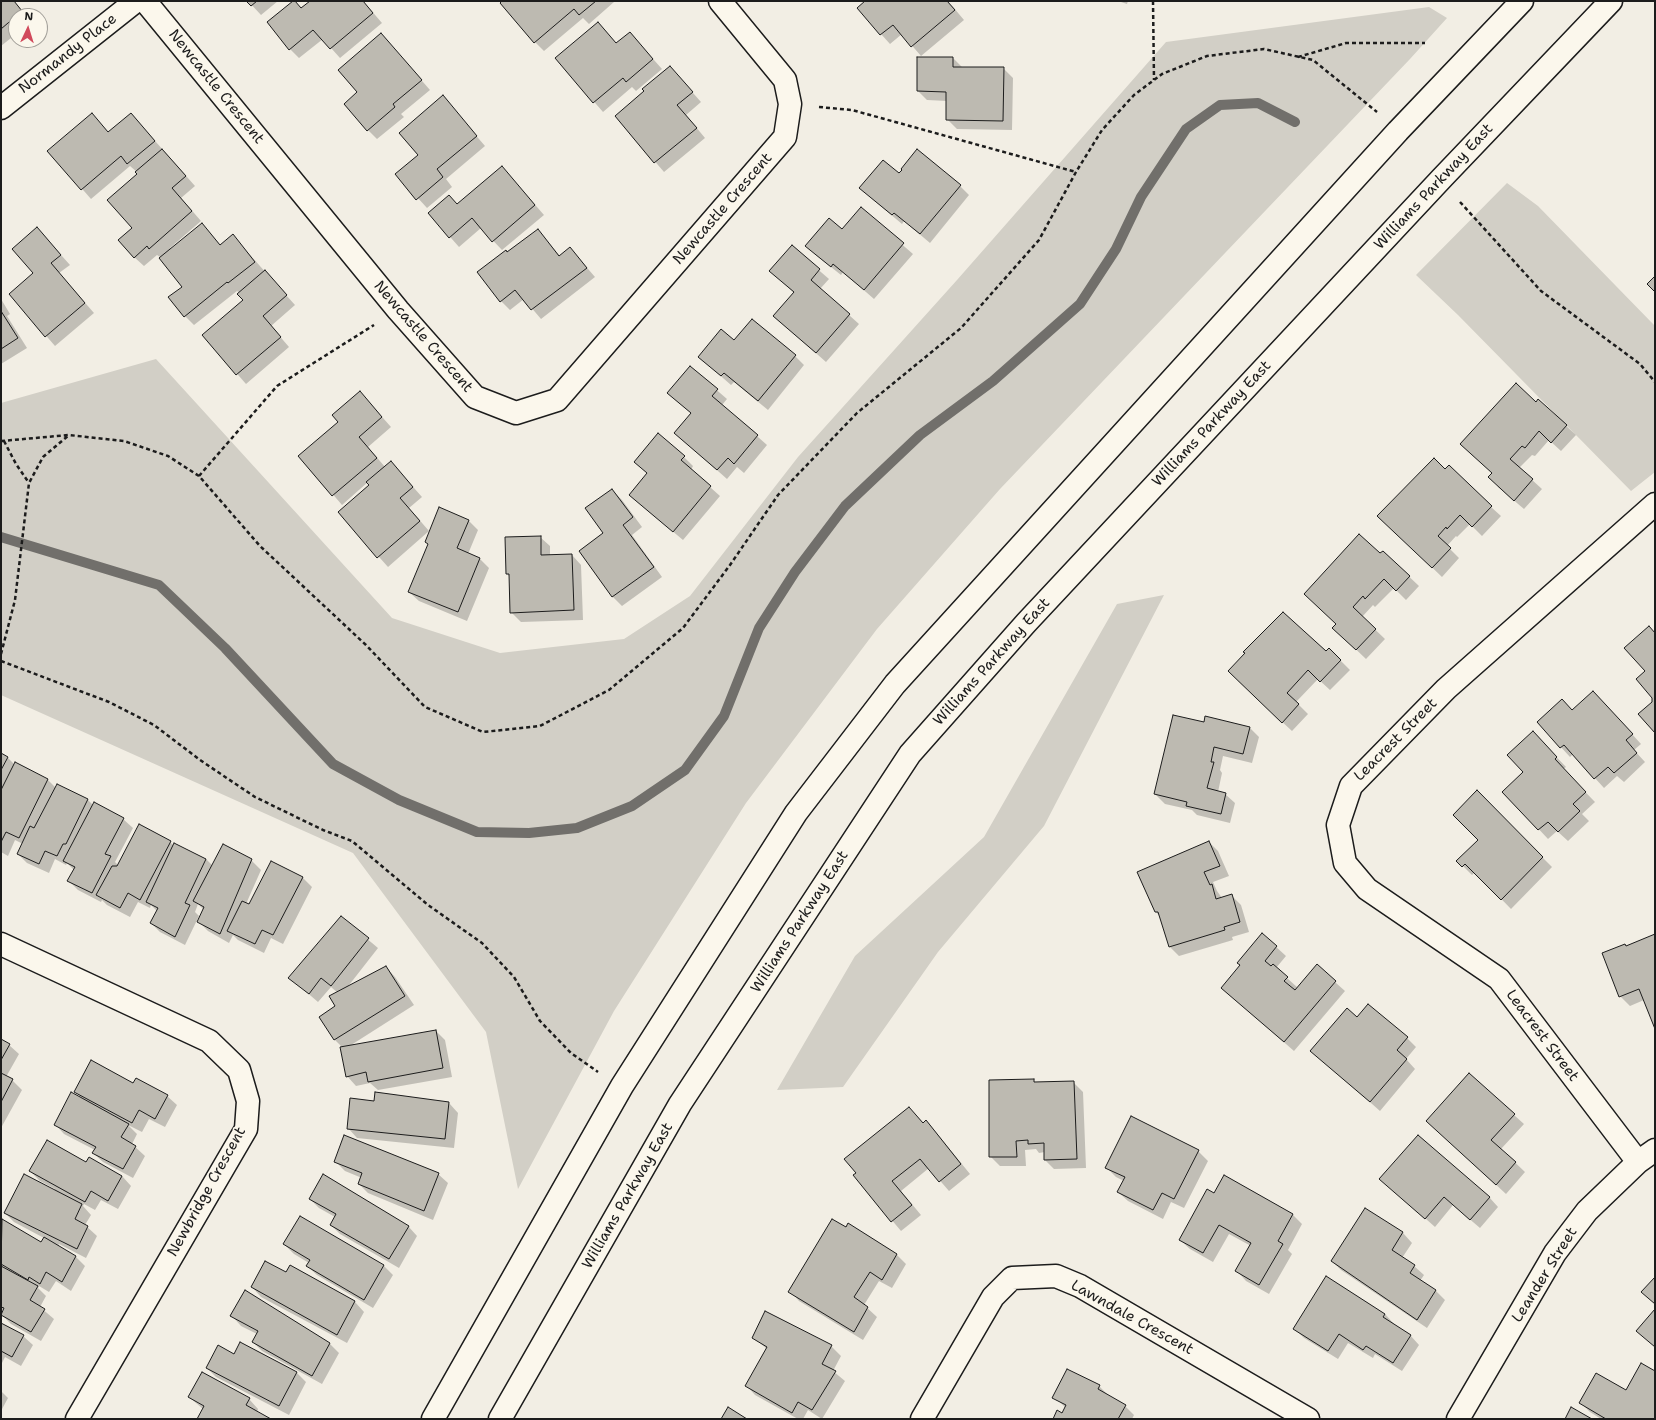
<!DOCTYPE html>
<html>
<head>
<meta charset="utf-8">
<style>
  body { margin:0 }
  #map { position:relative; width:1656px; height:1420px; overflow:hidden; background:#f2eee4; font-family:"Shantell Sans",sans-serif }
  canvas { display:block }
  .frame { position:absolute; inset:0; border:2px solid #1c1c1c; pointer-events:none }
  .north { position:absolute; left:8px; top:8px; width:40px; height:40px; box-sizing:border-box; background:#fbf7ec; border:1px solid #a29f99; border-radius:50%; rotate:4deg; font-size:11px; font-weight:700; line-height:16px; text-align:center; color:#1c1c1c }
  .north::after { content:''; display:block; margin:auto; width:14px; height:18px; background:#d1495b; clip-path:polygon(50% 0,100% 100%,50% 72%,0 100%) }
</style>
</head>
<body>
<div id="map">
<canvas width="1656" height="1420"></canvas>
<div class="frame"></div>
<div class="north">N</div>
</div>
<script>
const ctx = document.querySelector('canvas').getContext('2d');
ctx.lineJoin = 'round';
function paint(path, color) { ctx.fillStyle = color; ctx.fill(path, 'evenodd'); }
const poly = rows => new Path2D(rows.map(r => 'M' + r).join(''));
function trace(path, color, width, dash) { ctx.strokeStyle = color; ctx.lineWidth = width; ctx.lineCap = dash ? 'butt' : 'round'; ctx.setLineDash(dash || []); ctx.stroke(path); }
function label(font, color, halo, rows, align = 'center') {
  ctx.font = font + ' "Shantell Sans",sans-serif'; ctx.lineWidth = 3; ctx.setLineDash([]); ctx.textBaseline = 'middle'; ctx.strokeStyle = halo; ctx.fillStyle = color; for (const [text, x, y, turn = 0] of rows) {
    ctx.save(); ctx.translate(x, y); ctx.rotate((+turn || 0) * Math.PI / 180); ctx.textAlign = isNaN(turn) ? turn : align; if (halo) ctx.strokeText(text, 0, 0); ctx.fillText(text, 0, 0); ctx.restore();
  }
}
paint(poly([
  [1429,7,1447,18,1410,59,1000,489,877,629,746,803,614,1011,518,1189,486,1032,353,853,1,695,1,403,156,359,392,618,500,653,624,639,690,596,798,457,957,280,1166,42],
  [1507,183,1538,206,1655,326,1655,472,1631,491,1458,315,1416,275],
  [1164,595,1044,826,938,952,843,1087,777,1090,855,956,984,837,1117,604]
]), '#d2cfc6');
paint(poly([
  [1,1,14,1,27,16,16,16,16,34,1,46],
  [248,1,278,1,261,15],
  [311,1,363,1,382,23,340,58,323,39,299,58,290,49,302,9],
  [504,1,613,1,614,2,589,24,583,18,544,51,535,42],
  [867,1,948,1,964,20,921,56,902,34,890,44,881,34],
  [1118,1,1128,1,1127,4],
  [598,23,617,44,630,33,662,69,636,91,632,87,603,112,556,58],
  [381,34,430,90,401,114,404,117,377,139,368,130,359,92],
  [953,58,963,68,1003,68,1013,78,1012,130,957,129,947,119,947,101,927,100,918,91],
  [670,67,701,102,686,115,705,138,664,172,616,116,645,92],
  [443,97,485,146,446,179,452,187,427,208,396,174,419,155],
  [92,114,109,133,140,124,195,186,181,198,201,221,170,248,171,249,202,224,221,246,233,236,295,305,271,326,289,347,246,384,204,336,244,301,240,293,237,291,194,325,185,316,183,287,160,257,157,255,144,266,134,257,133,228,138,174,137,172,130,166,91,199,49,151],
  [502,167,544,215,502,250,481,228,459,247,429,213,449,196,458,205],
  [899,174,960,186,969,195,930,243,904,221,902,224,870,197],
  [861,209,913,254,874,299,843,272,841,275,816,255,842,230],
  [37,228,70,265,59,273,94,313,55,346,10,294,34,274],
  [538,230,560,256,570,248,595,277,541,319,524,299,510,310,501,301,508,253],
  [792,247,829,279,820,289,859,324,826,362,774,316,794,293,771,271],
  [1,299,10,314,7,316,27,348,1,364],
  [734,341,795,356,804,365,768,410,734,382,731,385,699,357],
  [690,367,727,399,722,405,767,445,744,473,737,467,727,479,675,433,692,414,668,393],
  [360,392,391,427,368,447,385,467,391,462,422,497,409,508,429,531,388,567,339,512,370,485,368,482,342,505,300,456,340,422],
  [1538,400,1576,435,1561,451,1549,440,1535,456,1532,455,1519,468,1542,489,1524,509,1498,487,1493,473],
  [684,457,693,466,691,470,720,496,683,540,640,504,648,474,635,462],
  [1445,470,1491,507,1501,516,1482,536,1470,524,1457,537,1456,536,1447,546,1459,558,1442,577,1388,525],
  [612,490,622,500,642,527,632,535,662,577,622,606,613,597,580,552,605,534],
  [468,520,478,530,468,554,479,558,489,568,467,621,419,601,409,592,429,545,426,542],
  [540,537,550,546,550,556,572,555,581,565,583,620,521,622,511,612,510,577,507,574],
  [1383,552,1419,586,1406,600,1394,588,1375,607,1373,605,1362,617,1385,639,1366,659,1343,637,1337,624],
  [1326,653,1340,660,1350,670,1330,690,1318,679,1296,702,1308,714,1292,731,1238,681],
  [1602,701,1641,744,1634,750,1645,762,1624,782,1617,776,1604,788,1573,754,1570,757,1538,722],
  [1205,723,1250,728,1259,737,1252,763,1223,756,1220,770,1222,773,1218,792,1225,794,1235,803,1230,823,1197,815,1192,810,1165,804,1155,794],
  [1542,742,1566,767,1563,769,1595,802,1582,814,1589,821,1568,841,1557,831,1548,839,1504,792,1525,772],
  [1,754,7,757,15,765,47,779,56,788,57,786,88,800,93,805,123,819,133,828,115,862,119,866,170,842,174,846,206,859,213,866,251,860,261,870,246,904,250,905,302,877,312,887,283,944,271,938,264,953,238,940,233,935,229,943,208,931,198,921,204,910,198,904,195,912,199,916,185,945,160,932,151,923,157,911,151,905,150,908,138,902,130,917,107,905,102,900,101,902,78,890,69,881,74,870,67,863,66,865,55,859,49,873,27,863,18,854,23,844,15,840,8,856,1,852],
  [1477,792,1552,867,1511,909,1475,872,1472,875,1458,861,1479,840],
  [1209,842,1218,851,1229,876,1213,882,1217,891,1222,898,1231,895,1241,905,1249,932,1232,937,1233,940,1179,956,1170,947,1160,917,1156,912],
  [341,917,378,948,346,989,386,967,395,977,414,1005,348,1047,436,1031,445,1040,452,1077,378,1090,370,1083,356,1086,347,1076,343,1048,335,1040,321,1017,337,1007,338,993,331,987,318,1002,290,978],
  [1262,934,1286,956,1276,968,1298,988,1317,966,1345,991,1294,1051,1222,988,1241,966],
  [1655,936,1655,1027,1644,1000,1630,1006,1620,996,1625,945,1627,947],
  [1358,1018,1407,1038,1416,1047,1406,1059,1415,1069,1380,1111,1312,1051],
  [1,1040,9,1045,19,1054,6,1077,12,1080,22,1090,1,1128],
  [1033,1080,1036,1083,1073,1082,1083,1092,1086,1168,1054,1169,1045,1160,1045,1152,1039,1153,1036,1149,1025,1150,1026,1166,1000,1166,990,1156],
  [134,1084,167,1096,177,1105,165,1127,149,1119,142,1132,128,1125,137,1134,132,1144,145,1156,133,1178,103,1162,93,1153,95,1150,64,1134,55,1124,83,1100,76,1092],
  [374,1102,449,1103,458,1113,454,1148,357,1138,348,1128],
  [909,1108,924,1124,926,1121,935,1131,970,1174,949,1191,929,1168,901,1191,921,1215,901,1231,854,1175],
  [1514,1115,1524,1124,1501,1149,1525,1172,1506,1194,1437,1130],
  [1198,1151,1208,1161,1184,1208,1171,1202,1163,1219,1128,1201,1118,1192,1124,1181,1116,1177,1106,1167],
  [335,1161,438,1174,448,1183,433,1220,368,1193,359,1184,362,1178,345,1171],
  [87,1163,122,1176,131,1186,118,1209,101,1200,95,1210,84,1204,83,1206,91,1215,85,1225,97,1236,86,1258,59,1244,58,1246,76,1257,85,1266,71,1291,56,1281,49,1292,39,1286,38,1288,46,1296,40,1307,54,1319,41,1341,11,1324,2,1315,3,1311,1,1310,1,1222,2,1220,41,1244,44,1238,14,1222,5,1213,54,1191,55,1189,40,1181,30,1171],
  [1225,1177,1293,1215,1302,1224,1288,1250,1292,1254,1269,1294,1246,1281,1237,1271,1251,1246,1229,1234,1213,1262,1190,1249,1180,1240,1215,1195],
  [1381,1179,1489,1197,1498,1207,1480,1228,1453,1205,1435,1227],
  [310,1199,408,1226,417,1236,399,1268,340,1234,331,1225,335,1217,319,1208],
  [1366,1209,1403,1233,1412,1243,1402,1258,1414,1266,1424,1275,1420,1281,1436,1291,1445,1300,1427,1328,1341,1270,1332,1261],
  [848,1225,897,1255,906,1264,892,1288,879,1281,864,1305,877,1317,863,1340,799,1301,790,1291],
  [284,1244,384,1266,393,1275,373,1308,317,1275,307,1266,309,1263,294,1254],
  [290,1267,355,1302,364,1312,347,1343,261,1297,252,1287,287,1274],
  [1327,1278,1385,1314,1394,1324,1393,1325,1410,1335,1419,1345,1402,1371,1375,1354,1373,1358,1348,1343,1338,1359,1304,1338,1294,1328],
  [245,1292,330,1344,339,1353,322,1384,262,1351,253,1342,257,1334,241,1326,232,1316],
  [1,1324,23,1336,33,1345,21,1366,5,1357,1,1365],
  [754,1338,831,1346,841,1356,833,1371,845,1381,822,1419,808,1410,803,1419,798,1419,755,1395,746,1385,767,1349],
  [235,1355,297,1373,306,1382,289,1415,216,1377,207,1368],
  [1655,1372,1655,1419,1601,1419,1590,1412,1581,1403,1626,1391],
  [1099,1386,1108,1395,1125,1406,1134,1415,1132,1419,1054,1419,1062,1414,1066,1408,1054,1397],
  [1,1391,8,1398,1,1411],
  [189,1397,249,1399,258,1409,257,1412,269,1419,198,1419,203,1409]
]), '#0003');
trace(poly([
  [1,537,159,585,225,648,333,764,399,800,477,832,529,833,577,828,632,806,685,770,724,716,759,628,795,572,845,506,920,435,993,381,1080,304,1116,249,1141,197,1186,129,1220,105,1258,103,1295,122]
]), '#716f6b', 10);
const building = poly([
  [1,1,14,1,22,11,1,29,1,1],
  [246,1,257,1,251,6,246,1],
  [293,1,295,1,301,8,310,1,363,1,373,13,330,49,313,30,289,50,267,22,293,1],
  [502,1,596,1,579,15,574,9,534,43,500,3,502,1],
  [865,1,947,1,955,10,911,47,893,25,880,35,857,8,865,1],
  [598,22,616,43,630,32,653,59,626,82,623,78,593,103,555,58,598,22],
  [381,33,422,80,393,104,395,107,367,131,344,104,357,92,338,70,381,33],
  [917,57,953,57,953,67,1004,67,1003,121,946,120,946,92,917,91,917,57],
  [670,66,693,92,677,105,697,128,654,163,615,116,644,91,642,89,670,66],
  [443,95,477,136,437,169,443,177,416,200,395,174,418,155,399,133,443,95],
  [92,113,108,132,131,113,155,141,127,164,121,156,81,190,47,151,92,113],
  [162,149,186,176,172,188,192,211,149,249,147,246,134,258,118,240,132,228,107,200,137,174,135,172,162,149],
  [917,149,961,185,920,234,894,213,892,215,859,188,883,160,899,173,902,170,901,169,917,149],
  [502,166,535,205,492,242,472,218,449,238,428,213,449,195,457,204,502,166],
  [861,207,904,243,864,290,833,264,831,267,805,246,829,218,842,229,861,207],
  [202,223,220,245,233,234,255,262,228,283,227,282,184,317,168,297,182,287,159,258,202,223],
  [37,227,61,255,51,263,85,303,45,337,9,294,33,273,12,249,37,227],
  [538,229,559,256,570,247,587,268,531,310,515,290,500,302,477,272,506,250,507,252,538,229],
  [792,245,820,269,811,280,850,314,816,353,773,316,794,292,769,271,792,245],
  [265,270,287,295,263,316,281,337,236,375,202,335,243,300,237,294,265,270],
  [1655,276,1655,292,1647,284,1655,276],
  [1,311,18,338,1,349,1,311],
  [752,319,796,355,758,401,724,373,721,376,698,357,721,329,734,340,752,319],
  [690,366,718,389,712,396,758,435,734,464,728,458,717,470,674,433,691,413,667,393,690,366],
  [1516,383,1536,402,1538,399,1567,425,1551,443,1539,431,1525,448,1522,446,1510,459,1533,479,1514,501,1488,477,1492,473,1460,444,1516,383],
  [360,391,382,417,359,437,377,458,332,496,298,456,338,422,332,415,360,391],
  [658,433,685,456,681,460,711,486,673,532,629,495,647,473,634,462,658,433],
  [1434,458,1445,469,1449,465,1492,506,1472,527,1460,515,1447,529,1446,527,1438,536,1451,548,1432,568,1377,516,1434,458],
  [391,461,413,487,400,498,420,521,377,558,338,512,369,485,366,482,391,461],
  [612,489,633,517,623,525,654,567,612,597,579,551,603,533,585,508,612,489],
  [439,507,469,520,457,548,480,558,458,612,408,592,428,544,425,542,439,507],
  [1359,534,1380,553,1383,551,1410,576,1396,591,1384,579,1365,599,1363,596,1353,607,1376,629,1356,650,1332,628,1336,624,1304,594,1359,534],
  [541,536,541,555,572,554,574,610,510,613,509,574,506,574,505,537,541,536],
  [1283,612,1326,651,1329,648,1341,660,1320,682,1308,670,1287,693,1299,704,1282,723,1228,671,1245,653,1243,652,1283,612],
  [1649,626,1655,633,1655,733,1638,714,1652,702,1652,698,1636,679,1645,671,1624,648,1649,626],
  [1593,691,1633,734,1626,740,1637,753,1614,773,1608,767,1594,779,1564,745,1560,748,1537,722,1562,699,1572,710,1593,691],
  [1173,715,1204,722,1205,716,1250,727,1243,754,1214,747,1211,762,1214,762,1207,788,1226,793,1221,814,1186,806,1187,802,1154,794,1173,715],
  [1533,731,1557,757,1555,759,1586,792,1573,804,1580,811,1558,832,1548,822,1538,830,1502,792,1523,772,1507,755,1533,731],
  [1,753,8,757,1,770,1,753],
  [15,762,48,779,19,838,6,832,1,842,1,790,15,762],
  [57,784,88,799,66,844,63,844,57,856,45,851,39,864,17,854,30,826,34,828,57,784],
  [1477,790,1543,857,1501,900,1465,864,1462,867,1456,861,1478,840,1453,815,1477,790],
  [94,802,124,818,105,854,111,856,92,893,67,881,75,867,63,861,94,802],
  [139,824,171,841,140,900,128,893,120,908,96,895,112,866,117,866,139,824],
  [1209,841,1220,866,1204,872,1210,885,1212,884,1216,899,1232,894,1240,922,1224,927,1225,930,1169,947,1158,912,1155,912,1137,872,1209,841],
  [174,843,206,859,185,903,190,905,175,937,150,923,158,908,146,902,174,843],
  [223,844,252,859,220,934,197,922,204,907,193,901,223,844],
  [271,861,303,877,273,935,262,930,255,944,227,931,242,901,249,904,271,861],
  [341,916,369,938,331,986,321,978,309,994,288,978,341,916],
  [1262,933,1277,946,1265,961,1271,966,1273,964,1288,977,1284,981,1295,990,1317,964,1336,981,1284,1042,1221,988,1240,965,1237,963,1262,933],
  [1655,934,1655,1029,1639,989,1619,997,1602,953,1625,944,1626,946,1655,934],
  [386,966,405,996,334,1040,319,1017,335,1006,329,996,386,966],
  [1368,1004,1408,1037,1397,1050,1407,1059,1370,1102,1310,1051,1347,1008,1357,1017,1368,1004],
  [436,1030,443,1068,368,1082,366,1072,346,1077,340,1047,436,1030],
  [1,1039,10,1044,1,1060,1,1039],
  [91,1060,133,1083,136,1078,168,1095,155,1119,139,1110,132,1123,74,1092,91,1060],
  [1,1073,13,1079,1,1102,1,1073],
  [1469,1073,1515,1114,1491,1140,1516,1162,1496,1185,1426,1121,1469,1073],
  [1034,1079,1034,1082,1074,1081,1077,1159,1044,1160,1044,1143,1028,1144,1028,1140,1016,1141,1017,1157,989,1157,989,1080,1034,1079],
  [71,1092,129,1124,121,1137,136,1146,123,1169,92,1153,96,1147,54,1125,71,1092],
  [375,1092,449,1102,445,1139,347,1129,350,1098,374,1101,375,1092],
  [909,1107,923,1123,926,1120,961,1164,939,1182,920,1159,892,1181,912,1205,891,1222,853,1175,856,1173,844,1159,909,1107],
  [1131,1116,1199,1150,1174,1199,1162,1193,1153,1210,1117,1192,1125,1177,1105,1168,1131,1116],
  [344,1135,439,1173,424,1211,358,1184,362,1173,334,1162,344,1135],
  [1418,1135,1490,1197,1470,1220,1444,1197,1425,1219,1379,1179,1418,1135],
  [47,1140,86,1162,89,1157,122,1176,108,1201,91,1191,85,1202,29,1171,47,1140],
  [24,1174,82,1204,75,1219,88,1226,77,1249,4,1213,24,1174],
  [323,1174,409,1226,389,1259,330,1225,336,1214,309,1199,323,1174],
  [1224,1175,1293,1214,1278,1241,1283,1244,1259,1285,1235,1271,1251,1243,1219,1225,1203,1253,1179,1240,1207,1189,1214,1193,1224,1175],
  [1365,1208,1403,1232,1392,1250,1415,1265,1410,1273,1436,1290,1417,1320,1331,1261,1365,1208],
  [300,1216,384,1265,364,1300,306,1266,310,1260,283,1244,300,1216],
  [2,1219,41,1242,44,1237,76,1256,62,1282,46,1272,40,1284,29,1277,28,1280,1,1264,2,1219],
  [832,1219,846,1227,848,1223,897,1254,882,1280,870,1272,854,1297,868,1307,854,1332,788,1292,832,1219],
  [265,1261,286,1272,290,1265,355,1301,337,1335,251,1287,265,1261],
  [1,1266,38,1286,30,1300,45,1309,31,1332,1,1315,4,1308,1,1307,1,1266],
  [1326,1276,1385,1314,1383,1317,1411,1335,1393,1363,1366,1346,1363,1350,1339,1334,1328,1351,1293,1329,1326,1276],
  [1655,1277,1655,1304,1641,1292,1655,1277],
  [245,1290,330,1343,312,1376,252,1342,258,1331,230,1316,245,1290],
  [1655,1309,1655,1347,1636,1331,1655,1309],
  [765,1311,832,1345,822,1364,836,1371,812,1410,798,1402,792,1413,745,1386,767,1347,752,1338,765,1311],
  [1,1323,24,1335,12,1357,1,1351,1,1323],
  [240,1342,297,1372,279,1406,206,1368,218,1345,234,1354,240,1342],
  [1641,1363,1655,1371,1655,1419,1606,1419,1579,1403,1596,1373,1626,1390,1641,1363],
  [1067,1369,1100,1385,1098,1389,1126,1405,1118,1419,1053,1419,1057,1410,1062,1413,1066,1405,1052,1398,1067,1369],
  [202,1372,250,1398,246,1405,271,1419,197,1419,204,1406,188,1397,202,1372],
  [728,1407,747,1419,721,1419,728,1407],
  [1571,1407,1592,1419,1565,1419,1571,1407]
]);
paint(building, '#bdbab1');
trace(building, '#1c1c1c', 1);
const minor = poly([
  [145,1,398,310,475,397,516,413,557,400,785,137,790,104,785,80,720,1],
  [1,108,136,1],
  [1,944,209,1041,239,1070,248,1101,246,1129,77,1419],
  [1638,1162,1499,979,1367,889,1345,863,1338,825,1351,786,1446,689,1655,504],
  [922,1419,993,1297,1012,1278,1056,1276,1080,1286,1308,1419],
  [1458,1419,1555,1253,1587,1211,1638,1162,1655,1150]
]);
const secondary = poly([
  [433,1419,622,1086,796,813,895,684,1398,131,1522,1],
  [500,1419,680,1104,910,754,1026,623,1442,178,1611,1]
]);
trace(minor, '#1c1c1c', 25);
trace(secondary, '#1c1c1c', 25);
trace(poly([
  [1153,1,1154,80],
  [1298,57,1346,43,1425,43],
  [819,107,852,110,1076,172],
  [1460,202,1541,291,1640,364,1655,382],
  [1,441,69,435,124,441,168,456,199,476,260,546,366,645,425,707,483,732,540,726,609,690,683,628,730,565,778,495,857,413,961,328,1039,240,1076,172,1102,130,1134,95,1162,74,1207,56,1264,49,1313,60,1377,112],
  [4,441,16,464,29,483],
  [199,476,277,386,374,325],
  [1,654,15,600,29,483,43,457,69,435],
  [1,661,109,702,154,725,200,760,255,797,323,830,352,841,428,905,482,943,514,977,540,1021,571,1053,598,1072]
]), '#1c1c1c', 2.5, [4, 3]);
trace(minor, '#fbf7ec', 22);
trace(secondary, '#fbf7ec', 22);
label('15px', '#1c1c1c', '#fbf7ec', [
  ["Normandy Place",68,54,-38],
  ["Newcastle Crescent",216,87,51],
  ["Williams Parkway East",1434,187,-47],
  ["Newcastle Crescent",723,209,-49],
  ["Newcastle Crescent",423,337,49],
  ["Williams Parkway East",1212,424,-47],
  ["Williams Parkway East",992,662,-48],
  ["Leacrest Street",1396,740,-45],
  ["Williams Parkway East",800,922,-57],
  ["Leacrest Street",1542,1036,53],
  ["Newbridge Crescent",207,1192,-61],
  ["Williams Parkway East",628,1196,-60],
  ["Leander Street",1545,1275,-58],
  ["Lawndale Crescent",1132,1318,29]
]);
</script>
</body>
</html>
